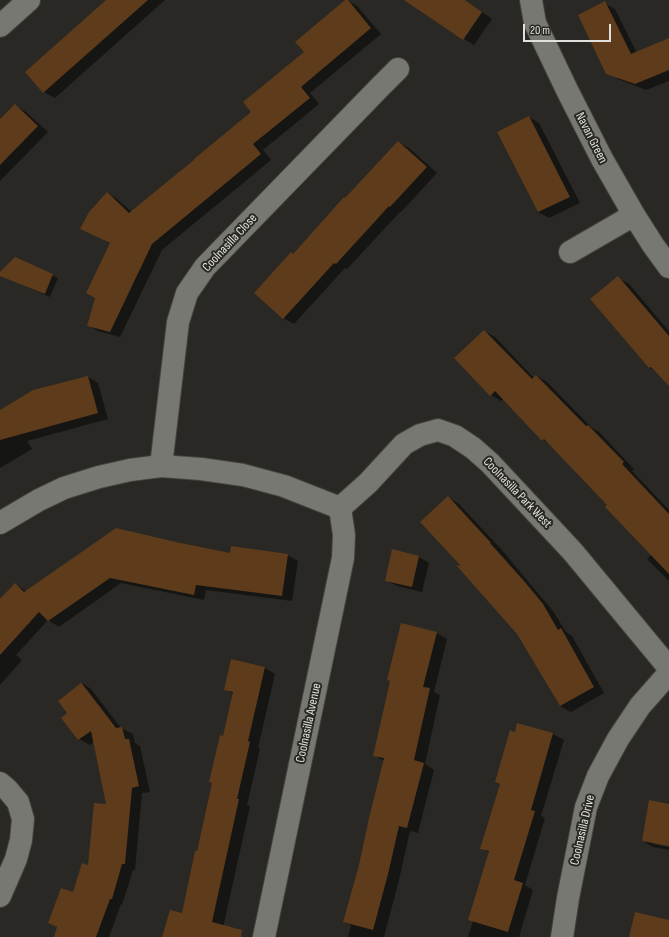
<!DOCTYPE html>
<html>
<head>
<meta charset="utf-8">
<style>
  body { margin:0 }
  #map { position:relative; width:669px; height:937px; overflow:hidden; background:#292824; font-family:"Sofia Sans Condensed",sans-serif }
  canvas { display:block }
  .scale { position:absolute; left:523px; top:24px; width:88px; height:18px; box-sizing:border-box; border:2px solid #e1e0dd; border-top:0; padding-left:5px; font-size:12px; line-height:14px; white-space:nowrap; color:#e1e0dd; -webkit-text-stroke:3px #292824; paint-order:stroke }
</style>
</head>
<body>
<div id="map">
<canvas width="669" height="937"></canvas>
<div class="scale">20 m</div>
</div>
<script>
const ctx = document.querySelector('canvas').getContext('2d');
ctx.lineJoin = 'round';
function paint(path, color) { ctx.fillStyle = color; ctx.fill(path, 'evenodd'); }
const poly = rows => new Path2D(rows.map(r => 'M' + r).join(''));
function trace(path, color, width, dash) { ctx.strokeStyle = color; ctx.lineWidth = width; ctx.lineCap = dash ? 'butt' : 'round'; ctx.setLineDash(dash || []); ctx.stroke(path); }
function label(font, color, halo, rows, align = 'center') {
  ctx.font = font + ' "Sofia Sans Condensed",sans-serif'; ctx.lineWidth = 4; ctx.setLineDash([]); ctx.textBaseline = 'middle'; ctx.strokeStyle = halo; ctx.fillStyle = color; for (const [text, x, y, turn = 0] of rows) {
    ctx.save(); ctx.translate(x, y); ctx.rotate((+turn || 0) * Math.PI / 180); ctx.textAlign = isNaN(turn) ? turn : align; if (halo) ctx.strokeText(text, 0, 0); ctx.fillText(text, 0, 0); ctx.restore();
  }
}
paint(poly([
  [108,0,165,0,55,98,44,92,27,72],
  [347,0,357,6,381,34,310,93,319,104,263,150,271,160,162,250,120,337,98,331,88,325,111,244,92,234,107,193,117,199,132,212,252,112,306,52],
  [410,0,465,0,492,19,474,45,464,39],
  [604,3,615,9,637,53,669,38,669,81,646,90,618,79,607,73],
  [15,105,26,112,48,132,0,181,0,121],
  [529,117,539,123,580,203,549,218,538,212],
  [398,142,409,148,437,173,401,212,400,212,347,269,345,268,294,324,283,318,293,255],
  [15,259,58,278,50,297,0,275,0,273],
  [618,278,629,284,669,331,669,384,657,372,650,368],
  [484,331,495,337,534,378,537,376,547,382,592,428,599,432,634,469,632,471,669,510,669,581,647,559,652,554,609,505,551,445,543,440,504,399,501,401,491,395],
  [88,377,98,383,108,419,27,441,32,449,0,468,0,411],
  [448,497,459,504,501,549,553,611,566,632,572,636,604,693,571,712,560,706,518,634,464,568],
  [176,542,231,554,287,555,298,561,292,601,206,590,204,600,121,583,59,627,48,620,16,655,22,660,0,685,0,601,15,584,26,591],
  [419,557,429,563,422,592,397,586,386,580],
  [437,633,447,639,434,692,440,695,425,764,434,770,418,833,410,831,399,880,384,937,348,937,351,925,345,922,360,865,384,761,374,755],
  [265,668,275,674,258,748,260,749,247,805,250,806,223,928,224,937,163,937,182,914,234,694,225,689],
  [82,683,91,689,121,728,133,734,135,743,140,746,150,792,142,793,135,870,133,870,122,905,121,904,109,937,55,937,58,928,49,923,74,893,89,866,108,806,94,742,90,745,79,739,63,718,69,713],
  [518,724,553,734,564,740,541,816,545,818,525,885,533,890,519,937,468,937,473,921,490,853,481,848,501,785,496,782,515,733],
  [669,805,669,845,653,842,653,844,669,847,669,850,653,847,643,841]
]), '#0007');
paint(poly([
  [106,0,148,0,43,93,25,72],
  [345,0,348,0,371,28,301,87,310,98,253,144,261,154,152,244,110,332,87,326,95,298,86,293,110,243,80,229,89,212,107,192,129,213,195,159,194,159,251,112,243,102,304,52,295,42],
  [404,0,465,0,482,12,463,40],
  [605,1,631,54,669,38,669,70,635,84,606,74,578,15],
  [15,104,38,126,0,165,0,119],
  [529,116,570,197,538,212,497,132],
  [398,141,427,167,390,207,389,206,336,264,334,263,283,319,254,293,291,252,293,254,344,197,345,198],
  [15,257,53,274,45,294,0,276,0,272],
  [618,276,669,336,669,386,651,367,649,368,590,299],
  [484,330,532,379,536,375,586,426,588,425,624,462,622,464,669,514,669,574,605,507,607,505,544,439,542,441,495,391,490,396,454,358],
  [88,376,98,413,0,440,0,410,33,390],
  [448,496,491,543,490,543,524,581,543,604,558,630,561,628,594,687,560,706,517,634,456,565,461,566,420,522],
  [116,528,176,542,230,553,231,546,288,554,282,596,196,585,194,595,110,578,48,621,39,612,0,655,0,599,15,583,24,592],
  [392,549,419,556,412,587,385,581],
  [401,623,437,632,423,687,430,688,414,760,424,763,407,828,399,826,388,874,373,930,343,922,359,865,369,818,384,758,373,756,390,681,387,680],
  [231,659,265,667,248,741,250,742,237,799,239,799,212,922,242,930,241,937,162,937,170,910,182,913,195,851,197,851,212,783,209,782,220,735,223,736,233,692,224,690],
  [80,681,116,728,122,727,125,739,129,739,139,786,132,788,125,864,122,864,112,899,110,899,96,937,54,937,57,927,48,923,61,888,73,892,82,863,88,865,94,803,106,804,91,731,78,740,61,718,67,713,58,701,81,683],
  [517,723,553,733,531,810,535,811,514,880,523,883,508,932,468,920,489,851,480,849,500,784,495,782,510,730,515,732],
  [649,800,669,804,669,846,642,841],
  [635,912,669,920,669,937,629,937]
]), '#5d3b1b');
const minor = poly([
  [531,0,535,23,567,90,602,159,634,215,653,245,669,267],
  [0,26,29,0],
  [570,252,634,215],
  [161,466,178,322,187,293,205,267,379,88,398,69],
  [340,508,368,483,404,444,420,435,438,430,455,436,473,448,490,463,573,552,669,668],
  [0,523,39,500,64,488,99,477,130,470,161,466,201,469,243,475,284,486,340,508],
  [0,783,7,789,18,802,23,819,21,840,16,859,0,896],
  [264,937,343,558,344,535,340,508],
  [562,937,568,898,586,807,598,776,618,739,640,706,669,673]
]);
trace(minor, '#44433f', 24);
trace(minor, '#787872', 22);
label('13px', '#e1e0dd', '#292824', [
  ["Navan Green",591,138,63],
  ["Coolnasilla Close",230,243,-47],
  ["Coolnasilla Park West",517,493,46],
  ["Coolnasilla Avenue",309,723,-78],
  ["Coolnasilla Drive",583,830,-77]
]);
</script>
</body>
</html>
